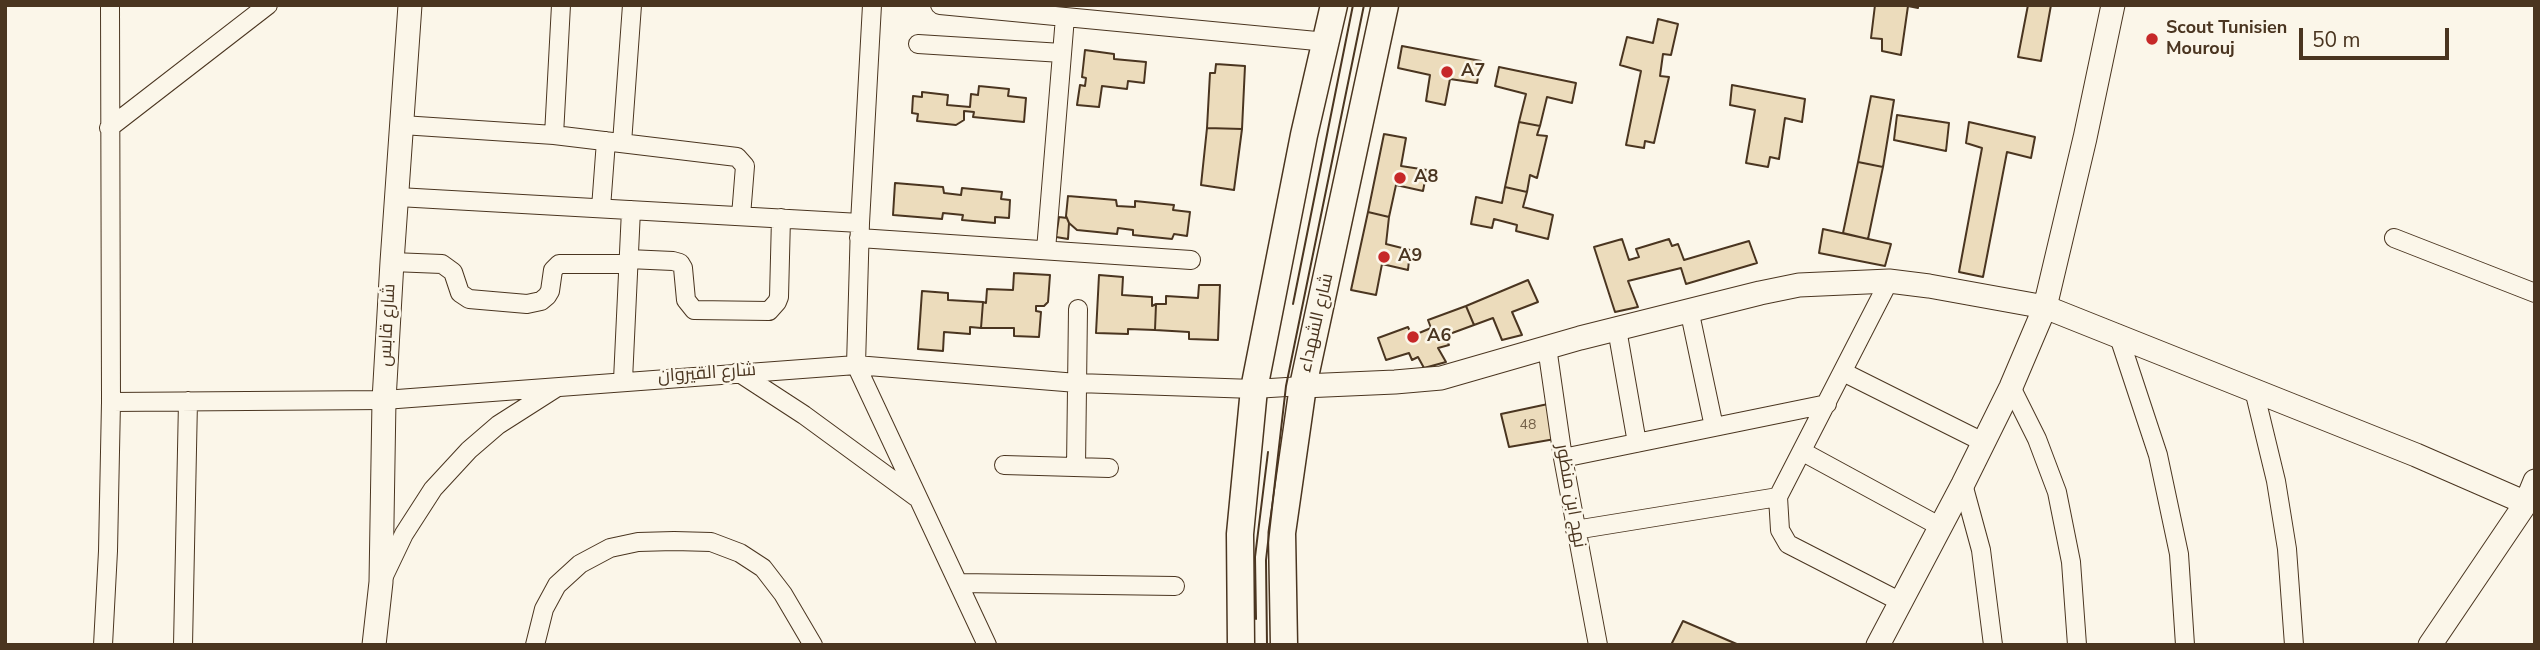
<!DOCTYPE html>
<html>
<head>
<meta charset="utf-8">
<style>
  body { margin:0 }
  #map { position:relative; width:2540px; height:650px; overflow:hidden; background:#fbf6e9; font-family:"Nunito Sans",sans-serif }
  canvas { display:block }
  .frame { position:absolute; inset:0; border:7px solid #4a3520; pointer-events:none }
  .scale { position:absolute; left:2299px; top:28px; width:150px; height:32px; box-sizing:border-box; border:4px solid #4a3520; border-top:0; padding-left:9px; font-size:21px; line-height:24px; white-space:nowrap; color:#4a3520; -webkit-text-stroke:5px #fbf6e9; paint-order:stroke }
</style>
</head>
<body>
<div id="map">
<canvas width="2540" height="650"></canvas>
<div class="frame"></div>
<div class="scale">50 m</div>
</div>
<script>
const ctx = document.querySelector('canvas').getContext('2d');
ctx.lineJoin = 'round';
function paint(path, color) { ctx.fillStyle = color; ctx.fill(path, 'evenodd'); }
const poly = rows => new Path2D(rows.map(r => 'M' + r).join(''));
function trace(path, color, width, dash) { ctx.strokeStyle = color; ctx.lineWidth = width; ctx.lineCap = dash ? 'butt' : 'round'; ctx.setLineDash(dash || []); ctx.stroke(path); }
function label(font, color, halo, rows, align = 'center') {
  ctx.font = font + ' "Nunito Sans",Cairo,sans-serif'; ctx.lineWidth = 5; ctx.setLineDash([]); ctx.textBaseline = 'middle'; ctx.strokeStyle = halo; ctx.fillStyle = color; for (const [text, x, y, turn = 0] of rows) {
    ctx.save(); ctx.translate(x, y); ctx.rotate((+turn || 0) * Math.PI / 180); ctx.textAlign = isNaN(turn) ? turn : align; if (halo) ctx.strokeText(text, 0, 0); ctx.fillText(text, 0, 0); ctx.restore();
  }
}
const building = poly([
  [1875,5,1918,5,1918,8,1908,6,1901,55,1882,51,1882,39,1871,38,1875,5],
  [2028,5,2051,5,2041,61,2018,57,2028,5],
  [1658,19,1678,24,1671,55,1663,54,1660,76,1669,77,1654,143,1645,141,1644,148,1626,145,1641,71,1620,65,1627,37,1653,43,1658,19],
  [1402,46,1481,61,1477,83,1450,79,1445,105,1426,101,1430,75,1398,68,1402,46],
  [1085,50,1114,54,1114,59,1146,62,1144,83,1128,81,1127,89,1102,86,1099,107,1077,105,1080,85,1085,86,1086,78,1082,77,1085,50],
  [1216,64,1245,66,1242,129,1207,128,1210,73,1215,73,1216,64],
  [1499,67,1576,83,1572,103,1547,97,1540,126,1519,122,1526,94,1495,86,1499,67],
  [1732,85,1805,99,1802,122,1785,118,1779,159,1770,157,1768,167,1746,163,1755,110,1730,105,1732,85],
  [979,86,1009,89,1008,96,1026,98,1024,122,973,117,974,112,964,111,964,120,956,125,917,121,918,114,912,113,913,96,922,97,922,92,948,95,947,105,970,107,971,94,978,95,979,86],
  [1871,96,1894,100,1883,167,1858,162,1871,96],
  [1897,115,1949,123,1946,151,1894,140,1897,115],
  [1519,122,1540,126,1537,135,1547,136,1537,178,1530,175,1527,192,1505,187,1519,122],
  [1969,122,2035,137,2031,158,2007,152,1983,277,1959,272,1982,148,1966,143,1969,122],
  [1207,128,1242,129,1234,190,1201,185,1207,128],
  [1384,134,1406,138,1401,166,1427,170,1423,191,1396,185,1389,217,1368,212,1384,134],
  [1858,162,1883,167,1868,239,1843,233,1858,162],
  [895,183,943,187,944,193,961,195,962,188,1002,192,1001,199,1010,200,1009,218,995,217,995,223,962,220,963,215,943,213,942,219,893,215,895,183],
  [1505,187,1527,192,1523,207,1553,215,1548,239,1516,231,1517,225,1494,219,1492,228,1471,224,1476,197,1502,203,1505,187],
  [1068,196,1116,200,1117,206,1135,207,1135,201,1174,205,1173,210,1190,212,1187,236,1174,234,1172,239,1133,235,1133,230,1118,228,1117,234,1077,230,1069,223,1066,216,1068,196],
  [1368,212,1389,217,1386,244,1410,250,1408,270,1382,264,1376,295,1351,290,1368,212],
  [1059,217,1067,218,1069,223,1068,239,1056,237,1059,217],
  [1823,229,1891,244,1885,266,1819,253,1823,229],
  [1622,239,1629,260,1639,257,1636,249,1669,239,1672,246,1678,244,1684,260,1749,241,1757,263,1686,284,1681,268,1628,281,1638,307,1615,312,1594,247,1622,239],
  [1014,273,1050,275,1048,302,1044,306,1036,306,1036,311,1041,312,1039,337,1014,336,1014,328,981,328,983,302,986,303,987,289,1013,290,1014,273],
  [1099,275,1123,277,1122,295,1152,297,1152,306,1156,304,1155,330,1128,329,1128,334,1096,333,1099,275],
  [1528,280,1538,302,1512,312,1522,335,1502,340,1493,318,1474,325,1466,306,1528,280],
  [1199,285,1220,285,1218,340,1189,339,1189,332,1155,330,1156,304,1166,304,1166,296,1198,298,1199,285],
  [922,291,948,293,948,300,983,302,981,328,970,327,970,334,944,332,943,351,918,349,922,291],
  [1466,306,1474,325,1444,336,1449,345,1438,348,1446,362,1424,368,1418,357,1412,360,1409,353,1386,360,1378,338,1408,327,1412,336,1431,328,1428,320,1466,306],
  [1548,404,1555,439,1509,447,1501,414,1548,404],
  [1683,621,1739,645,1671,645,1683,621]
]);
paint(building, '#ecdcbc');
trace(building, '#4a3520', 2);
const minor = poly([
  [872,5,860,223,856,365,987,645],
  [940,5,1327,42],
  [918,44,1062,53],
  [402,125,554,135,737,157,745,166,741,216],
  [109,128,268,5],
  [554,135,561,5],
  [622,143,632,5],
  [398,197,860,223],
  [601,208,606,141],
  [859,238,1191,260],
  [2394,238,2535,293],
  [1046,250,1065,17],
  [628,259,673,261,680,263,683,268,686,300,694,310,769,311,777,302,779,297,781,218],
  [392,262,442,264,453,272,460,293,469,299,527,304,541,301,547,296,550,291,553,270,559,264,628,264],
  [1689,309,1714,427],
  [1617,329,1637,443],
  [2118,334,2158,455,2179,554,2185,645],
  [1547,347,1563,458,1598,645],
  [738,372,804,415,916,497],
  [1843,372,1983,442],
  [623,380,631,210],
  [2011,387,2037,439,2057,492,2071,562,2077,645],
  [2254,390,2276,481,2287,549,2294,645],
  [111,402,384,400,856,365,1077,383,1254,389,1303,386],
  [1803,452,1941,527],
  [1563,458,1827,404],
  [1004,465,1109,468],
  [1076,467,1078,309],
  [1963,484,1981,550,1993,645],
  [1778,497,1780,530,1788,544,1901,602],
  [1575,530,1778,497,1889,281],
  [383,578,404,534,433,489,469,450,498,425,556,388],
  [959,583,1175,586],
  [103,645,108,551,111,402,110,5],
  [183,645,188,401],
  [535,645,544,609,557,585,580,564,610,548,638,542,674,541,711,542,740,553,763,568,783,594,813,645]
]);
const tertiary = poly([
  [1303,386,1395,382,1441,378,1580,338,1760,293,1799,285,1889,281,1929,286,2045,307,2416,455,2526,503],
  [374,645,381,582,384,400,392,262,410,5],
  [1878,645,1963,484,2011,387,2045,307,2085,138,2113,5],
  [2430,645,2526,503,2535,481]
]);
const secondary = poly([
  [1241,645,1240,534,1254,389,1304,135,1334,5],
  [1284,645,1282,533,1303,386,1385,5]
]);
trace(minor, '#4a3520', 20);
trace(tertiary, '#4a3520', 25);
trace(secondary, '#4a3520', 29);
trace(minor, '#fbf6e9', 18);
trace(tertiary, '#fbf6e9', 23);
trace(secondary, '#fbf6e9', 26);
trace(poly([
  [1293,304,1353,5],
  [1256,619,1255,557,1268,452],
  [1267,645,1266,560,1286,386,1364,5]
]), '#4a3520', 2);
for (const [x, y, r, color] of [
  [2152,39,7,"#c62828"],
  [1447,72,7,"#c62828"],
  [1400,178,7,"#c62828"],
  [1384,257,7,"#c62828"],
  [1413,337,7,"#c62828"]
]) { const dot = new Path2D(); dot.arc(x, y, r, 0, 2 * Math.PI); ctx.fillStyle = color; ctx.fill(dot); trace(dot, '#fbf6e9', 2.5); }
label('14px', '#725f47', null, [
  ["48",1528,426]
]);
label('bold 18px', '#4a3520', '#fbf6e9', [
  ["Scout Tunisien",2166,29],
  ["Mourouj",2166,50],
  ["A7",1461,72],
  ["A8",1414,178],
  ["A9",1398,257],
  ["A6",1427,337]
], 'left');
label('18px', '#4a3520', '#fbf6e9', [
  ["شارع الشهداء",1317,323,-77],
  ["شارع قابس",388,325,-87],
  ["شارع القيروان",707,374,-4],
  ["نهج ابن منظور",1570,496,80]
]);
</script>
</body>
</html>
